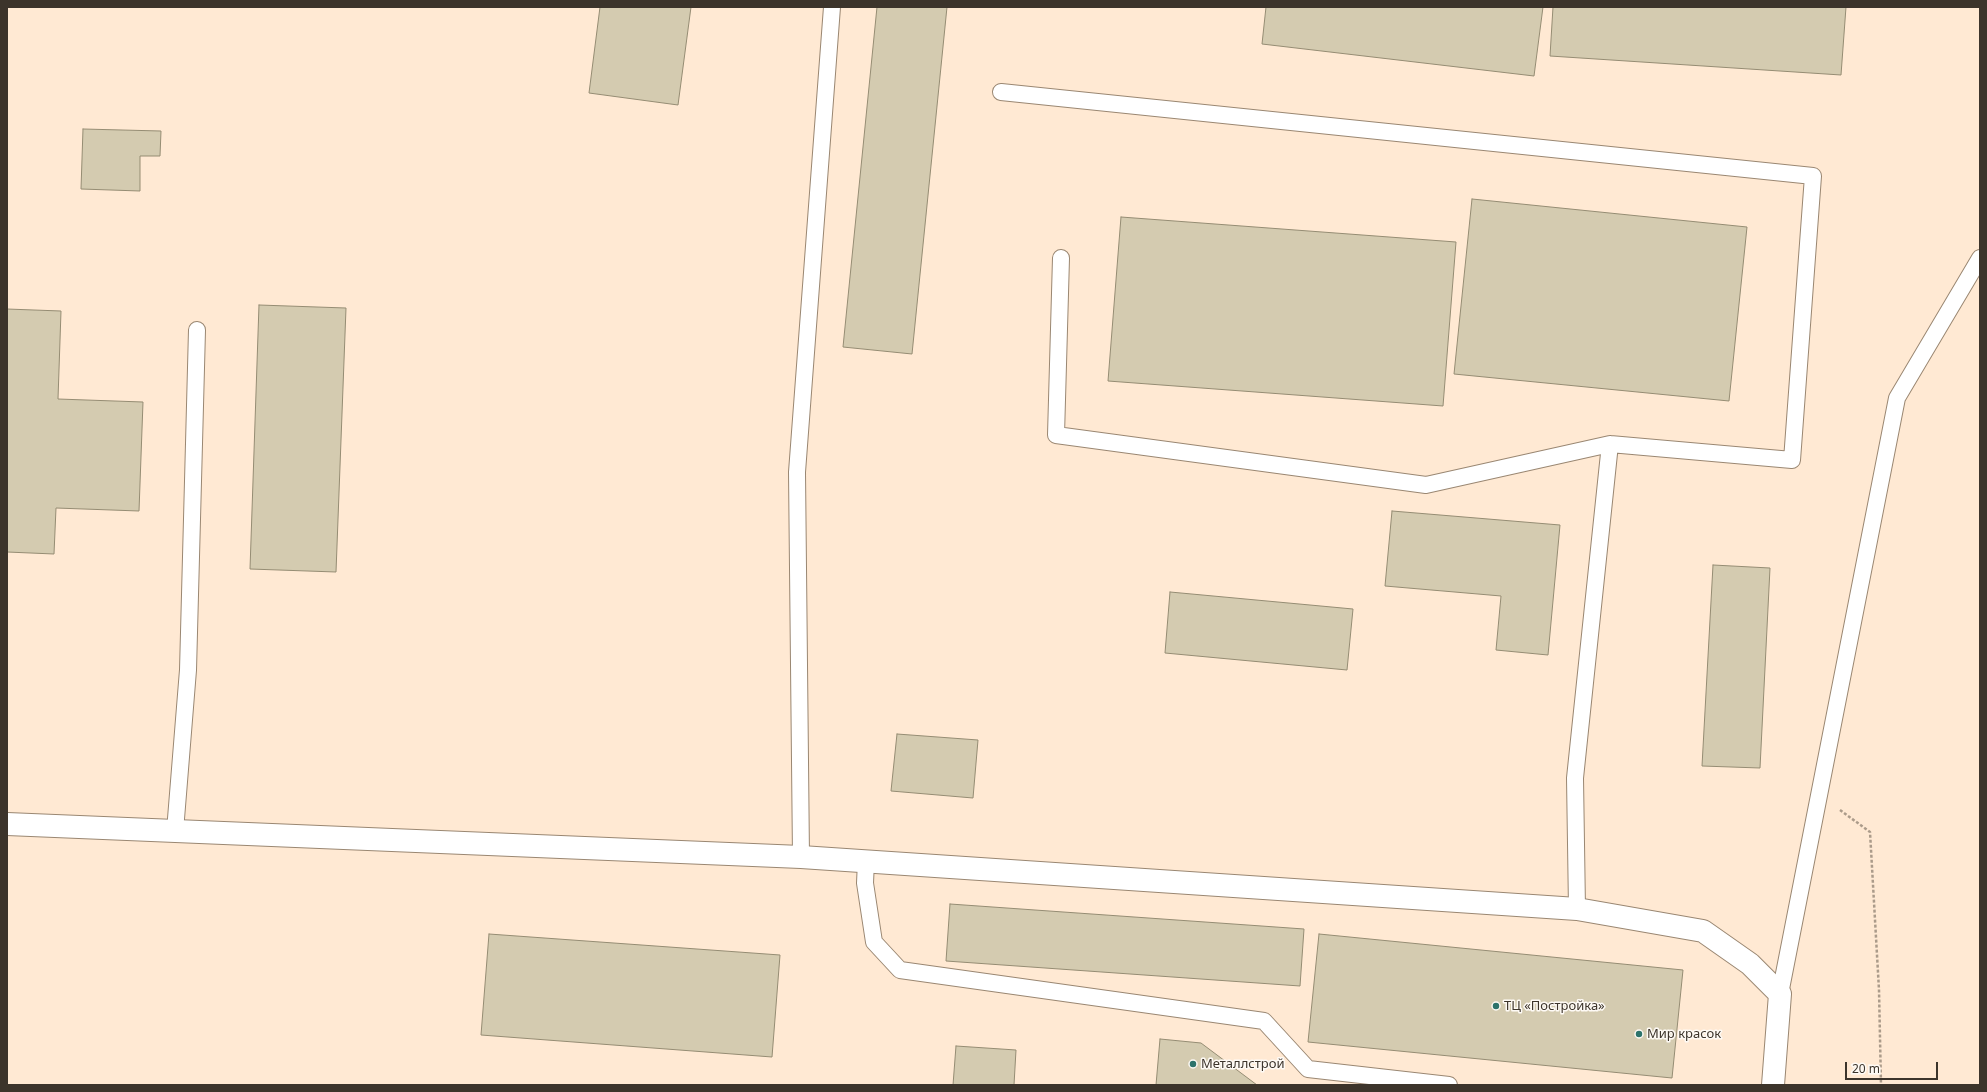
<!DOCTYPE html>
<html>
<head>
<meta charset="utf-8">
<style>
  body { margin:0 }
  #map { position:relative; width:1987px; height:1092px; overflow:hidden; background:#ffe9d3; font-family:"Noto Sans",sans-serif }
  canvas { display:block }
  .frame { position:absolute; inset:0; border:8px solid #3c342b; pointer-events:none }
  .scale { position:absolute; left:1845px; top:1062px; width:93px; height:18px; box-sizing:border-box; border:2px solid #3c342b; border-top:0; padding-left:5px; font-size:12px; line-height:14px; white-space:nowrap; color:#3c342b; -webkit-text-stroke:3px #fefaf5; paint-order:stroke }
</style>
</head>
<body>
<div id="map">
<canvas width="1987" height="1092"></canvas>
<div class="frame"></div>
<div class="scale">20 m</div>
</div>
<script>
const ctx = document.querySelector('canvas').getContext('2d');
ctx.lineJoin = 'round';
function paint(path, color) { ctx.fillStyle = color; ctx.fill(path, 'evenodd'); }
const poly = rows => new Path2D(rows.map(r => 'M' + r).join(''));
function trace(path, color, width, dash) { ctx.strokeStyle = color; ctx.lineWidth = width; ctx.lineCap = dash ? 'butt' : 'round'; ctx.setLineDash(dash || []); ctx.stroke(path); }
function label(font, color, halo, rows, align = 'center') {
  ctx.font = font + ' "Noto Sans",sans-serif'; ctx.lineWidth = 3; ctx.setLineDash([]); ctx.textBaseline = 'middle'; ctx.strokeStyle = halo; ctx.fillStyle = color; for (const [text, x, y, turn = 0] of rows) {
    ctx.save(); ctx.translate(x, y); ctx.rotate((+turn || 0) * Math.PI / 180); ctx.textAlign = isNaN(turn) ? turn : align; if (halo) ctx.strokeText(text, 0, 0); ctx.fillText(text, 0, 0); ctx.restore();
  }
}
const building = poly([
  [600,7,691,7,678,105,589,93,600,7],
  [877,7,947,7,912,354,843,347,877,7],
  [1266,7,1543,7,1534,76,1262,44,1266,7],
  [1553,7,1846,7,1841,75,1550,56,1553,7],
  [83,129,161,131,160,156,140,156,140,191,81,189,83,129],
  [1472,199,1747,227,1729,401,1454,374,1472,199],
  [1121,217,1456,242,1443,406,1108,381,1121,217],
  [259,305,346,308,336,572,250,569,259,305],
  [7,309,61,311,58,399,143,402,139,511,56,508,54,554,7,552,7,309],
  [1392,511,1560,525,1548,655,1496,650,1501,596,1385,586,1392,511],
  [1713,565,1770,568,1760,768,1702,766,1713,565],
  [1170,592,1353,609,1347,670,1165,653,1170,592],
  [897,734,978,740,973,798,891,791,897,734],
  [950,904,1304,929,1300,986,946,961,950,904],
  [489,934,780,955,772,1057,481,1035,489,934],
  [1319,934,1683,970,1672,1078,1308,1042,1319,934],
  [1160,1039,1201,1043,1257,1085,1156,1085,1160,1039],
  [956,1046,1016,1050,1014,1085,953,1085,956,1046]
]);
paint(building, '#d4cbb0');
trace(building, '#958c73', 1);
const service = poly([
  [1001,92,1813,176,1792,460,1610,444,1426,485,1056,435,1061,258],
  [175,831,188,670,197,330],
  [801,857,797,472,832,7],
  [866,861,865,883,874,942,900,970,1264,1021,1308,1069,1449,1085],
  [1577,909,1575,778,1610,444],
  [1780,994,1897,398,1980,258]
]);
const tertiary = poly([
  [7,824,801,857,1577,909,1703,931,1750,964,1780,994,1773,1085]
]);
trace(service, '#9a8772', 18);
trace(tertiary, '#9a8772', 24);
trace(poly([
  [1840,810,1870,832,1879,990,1881,1085]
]), '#ab9b8a', 2.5, [3, 2]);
trace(service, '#fff', 16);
trace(tertiary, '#fff', 22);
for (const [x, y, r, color] of [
  [1496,1006,4,"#2c736b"],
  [1639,1034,4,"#2c736b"],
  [1193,1064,4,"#2c736b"]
]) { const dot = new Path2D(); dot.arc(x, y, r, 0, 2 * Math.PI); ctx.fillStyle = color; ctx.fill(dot); trace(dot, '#fefaf5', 1.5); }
label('13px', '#3c342b', '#fefaf5', [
  ["ТЦ «Постройка»",1504,1006],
  ["Мир красок",1647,1034],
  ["Металлстрой",1201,1064]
], 'left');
</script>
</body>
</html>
